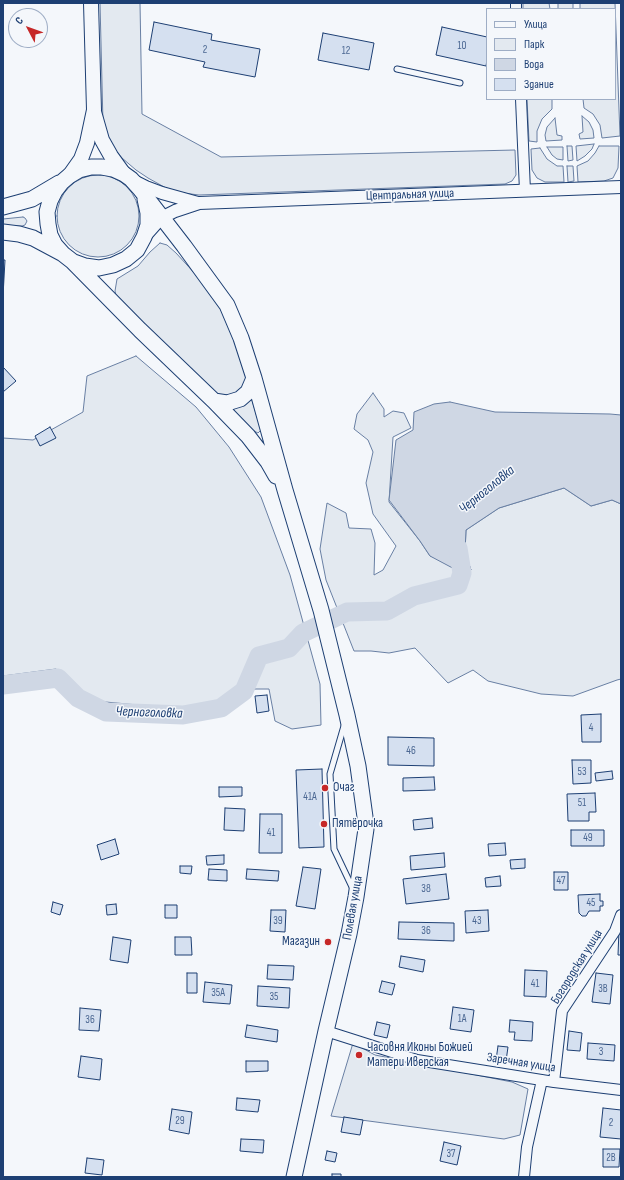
<!DOCTYPE html>
<html>
<head>
<meta charset="utf-8">
<style>
  body { margin:0 }
  #map { position:relative; width:624px; height:1180px; overflow:hidden; background:#f4f7fb; font-family:"Sofia Sans Condensed",sans-serif }
  canvas { display:block }
  .frame { position:absolute; inset:0; border:4px solid #1d3f73; pointer-events:none }
  .legend { position:absolute; left:486px; top:8px; width:130px; height:92px; box-sizing:border-box; background:#f4f7fb; border:1px solid #9eadc5; margin:0; padding:5px 7px; list-style:none; font-size:12px; color:#1d3f73 }
  .legend li { display:flex; align-items:center; gap:8px; height:20px }
  .legend b { width:20px; border:1px solid #9eadc5 }
  .north { position:absolute; left:8px; top:8px; width:40px; height:40px; box-sizing:border-box; background:#f4f7fb; border:1px solid #9eadc5; border-radius:50%; rotate:311deg; font-size:11px; font-weight:700; line-height:16px; text-align:center; color:#1d3f73 }
  .north::after { content:''; display:block; margin:auto; width:14px; height:18px; background:#c62828; clip-path:polygon(50% 0,100% 100%,50% 72%,0 100%) }
</style>
</head>
<body>
<div id="map">
<canvas width="624" height="1180"></canvas>
<div class="frame"></div>
<ul class="legend">
<li><b style="height:5px;background:#f4f7fb"></b>Улица</li>
<li><b style="height:11px;background:#e3e9f0"></b>Парк</li>
<li><b style="height:11px;background:#cfd7e4"></b>Вода</li>
<li><b style="height:11px;background:#d5e0f0"></b>Здание</li>
</ul>
<div class="north">С</div>
</div>
<script>
const ctx = document.querySelector('canvas').getContext('2d');
ctx.lineJoin = 'round';
function paint(path, color) { ctx.fillStyle = color; ctx.fill(path, 'evenodd'); }
const poly = rows => new Path2D(rows.map(r => 'M' + r).join(''));
function trace(path, color, width, dash) { ctx.strokeStyle = color; ctx.lineWidth = width; ctx.lineCap = dash ? 'butt' : 'round'; ctx.setLineDash(dash || []); ctx.stroke(path); }
function label(font, color, halo, rows, align = 'center') {
  ctx.font = font + ' "Sofia Sans Condensed",sans-serif'; ctx.lineWidth = 3; ctx.setLineDash([]); ctx.textBaseline = 'middle'; ctx.strokeStyle = halo; ctx.fillStyle = color; for (const [text, x, y, turn = 0] of rows) {
    ctx.save(); ctx.translate(x, y); ctx.rotate((+turn || 0) * Math.PI / 180); ctx.textAlign = isNaN(turn) ? turn : align; if (halo) ctx.strokeText(text, 0, 0); ctx.fillText(text, 0, 0); ctx.restore();
  }
}
const green = poly([
  [100,3,140,3,142,114,221,157,515,150,516,175,512,181,505,184,199,195,183,193,166,188,148,178,136,170,122,158,109,143,103,124,100,3],
  [523,3,549,3,550,9,523,9,523,3],
  [558,3,573,3,573,9,558,9,558,3],
  [580,3,615,3,620,136,602,138,600,125,593,114,584,108,583,99,615,99,615,9,580,9,580,3],
  [527,99,552,99,552,109,542,119,537,131,537,142,529,141,527,99],
  [582,116,589,122,593,130,594,138,580,139,579,134,583,132,582,116],
  [555,118,557,135,562,136,562,140,546,141,545,135,547,127,555,118],
  [594,144,592,149,585,156,577,161,576,146,594,144],
  [567,146,572,146,573,160,568,161,567,146],
  [599,146,619,146,618,168,613,178,604,181,578,182,577,166,588,161,595,153,599,146],
  [547,147,563,147,563,160,557,159,552,155,547,147],
  [540,148,547,159,557,166,563,166,564,182,545,182,537,178,532,170,531,149,540,148],
  [567,166,573,166,574,181,568,182,567,166],
  '57 216a41 41 0 1 1 82 0a41 41 0 1 1-82 0Z',
  [23,217,25,218,27,221,25,225,22,226,3,226,3,219,23,217],
  [160,243,167,245,176,253,198,277,219,306,231,330,247,381,237,394,219,397,117,300,115,291,117,279,138,266,150,252,160,243],
  [136,356,196,407,229,447,261,497,290,575,320,684,321,725,292,729,275,721,269,689,255,689,244,700,227,700,184,708,159,707,95,701,56,669,3,676,3,438,33,440,83,412,87,376,136,356],
  [373,393,384,409,384,417,393,411,404,413,411,428,393,437,389,502,420,541,430,556,471,570,465,552,466,530,499,508,564,488,591,506,612,500,621,504,621,679,617,680,573,696,541,694,488,681,473,670,448,683,415,648,389,653,371,651,354,651,326,580,320,549,327,503,346,513,349,528,371,529,375,543,374,575,383,570,396,546,373,514,366,483,373,452,368,440,354,429,357,414,373,393],
  [251,397,261,430,258,433,254,431,231,408,251,397],
  [353,1043,375,1055,512,1082,528,1089,520,1135,504,1139,331,1116,353,1043]
]);
paint(green, '#e3e9f0');
trace(green, '#687fa3', 1);
const water = poly([
  [450,402,495,412,610,414,621,415,621,504,612,500,591,506,564,488,499,508,466,530,465,552,471,570,462,573,430,556,420,541,389,500,396,440,413,430,414,412,434,404,450,402]
]);
paint(water, '#cfd7e4');
trace(water, '#687fa3', 1);
trace(poly([
  [3,685,58,678,78,698,106,712,183,715,221,708,244,691,259,656,289,648,303,633,347,612,387,611,414,596,458,585,462,573,458,548]
]), '#cfd7e4', 19);
const building = poly([
  [154,22,212,34,211,40,260,49,255,77,203,67,205,62,149,50,154,22],
  [442,27,487,37,487,60,486,66,436,55,442,27],
  [323,33,374,43,369,70,318,60,323,33],
  [3,260,5,260,3,296,3,260],
  [3,367,16,381,3,392,3,367],
  [50,427,56,438,40,446,35,436,50,427],
  [267,695,269,711,257,713,255,696,267,695],
  [601,714,601,742,582,742,581,715,601,714],
  [388,737,434,738,434,766,388,765,388,737],
  [572,760,591,760,591,783,573,784,572,760],
  [322,769,324,847,299,848,296,770,322,769],
  [612,771,613,779,596,781,595,773,612,771],
  [434,777,435,790,403,791,403,778,434,777],
  [219,787,242,787,242,796,219,797,219,787],
  [595,793,596,812,589,812,589,821,568,821,567,794,595,793],
  [225,808,245,809,244,831,224,830,225,808],
  [260,814,282,814,282,853,259,853,260,814],
  [432,818,433,828,414,830,413,820,432,818],
  [571,830,604,830,604,846,571,846,571,830],
  [115,839,119,854,101,860,97,845,115,839],
  [505,843,506,855,489,856,488,844,505,843],
  [444,853,445,867,411,870,410,856,444,853],
  [224,855,224,864,207,865,206,856,224,855],
  [525,859,525,868,511,869,510,860,525,859],
  [180,866,192,866,191,874,180,873,180,866],
  [303,867,321,869,315,909,296,906,303,867],
  [209,869,227,870,227,881,208,880,209,869],
  [247,869,279,871,278,881,246,879,247,869],
  [554,872,568,872,568,890,554,890,554,872],
  [446,874,449,899,406,904,403,879,446,874],
  [500,876,501,886,486,887,485,878,500,876],
  [600,894,600,901,603,901,603,906,600,906,600,911,589,911,586,916,582,916,579,913,578,895,600,894],
  [53,902,63,905,60,915,51,912,53,902],
  [116,904,117,914,107,915,106,905,116,904],
  [165,905,177,905,177,918,165,918,165,905],
  [271,910,286,910,285,932,270,931,271,910],
  [488,910,489,931,466,933,465,911,488,910],
  [399,922,454,923,454,941,398,939,399,922],
  [619,930,621,930,621,955,618,955,619,930],
  [113,937,131,940,128,963,110,960,113,937],
  [175,937,191,937,192,955,175,955,175,937],
  [401,956,425,960,423,972,399,967,401,956],
  [268,965,294,966,293,980,267,979,268,965],
  [525,970,547,971,546,997,524,996,525,970],
  [187,973,197,973,197,993,187,993,187,973],
  [596,973,613,975,610,1004,592,1002,596,973],
  [382,981,395,984,392,995,379,992,382,981],
  [205,982,232,985,230,1004,203,1002,205,982],
  [258,986,290,988,289,1008,257,1006,258,986],
  [453,1007,474,1010,471,1032,450,1029,453,1007],
  [80,1008,101,1010,99,1031,79,1030,80,1008],
  [510,1020,533,1022,532,1041,514,1040,515,1032,509,1032,510,1020],
  [377,1022,390,1025,387,1038,374,1035,377,1022],
  [247,1025,278,1030,277,1042,245,1037,247,1025],
  [569,1031,582,1033,580,1051,567,1050,569,1031],
  [588,1043,615,1045,614,1061,587,1059,588,1043],
  [498,1046,508,1047,506,1061,496,1060,498,1046],
  [357,1053,361,1054,361,1058,356,1057,357,1053],
  [81,1056,102,1059,100,1080,78,1077,81,1056],
  [246,1061,268,1061,268,1071,246,1072,246,1061],
  [237,1098,260,1100,258,1112,236,1110,237,1098],
  [603,1108,621,1110,621,1139,600,1137,603,1108],
  [172,1109,192,1112,189,1134,169,1130,172,1109],
  [344,1117,363,1120,360,1135,341,1132,344,1117],
  [241,1139,264,1140,263,1153,240,1151,241,1139],
  [444,1142,461,1146,457,1165,440,1161,444,1142],
  [603,1149,620,1149,619,1167,603,1167,603,1149],
  [327,1151,337,1153,335,1162,325,1160,327,1151],
  [87,1158,104,1160,102,1175,85,1173,87,1158],
  [332,1174,341,1174,341,1177,332,1177,332,1174]
]);
paint(building, '#d5e0f0');
trace(building, '#1d3f73', 1);
const service = poly([
  [397,69,460,83],
  [344,726,330,774,334,849,353,889]
]);
const minor = poly([
  [516,3,516,9],
  [521,99,525,191],
  [326,1031,417,1060,554,1082,621,1090],
  [554,1082,562,1011,615,931,621,915],
  [524,1177,527,1147,542,1080]
]);
const tertiary = poly([
  [134,181,146,187,162,193,198,203],
  [145,236,161,218,175,211,199,203,621,187]
]);
const secondary = poly([
  [94,112,102,140,111,156,124,174],
  [69,176,81,159,87,143,94,110,91,3]
]);
const primary = poly([
  [3,207,32,199,59,183],
  [3,232,19,234,33,238,63,254,72,261,140,330,214,401,248,436,268,462,276,476],
  [63,254,55,245,50,235,48,224,47,212,50,201,55,191,62,182,69,176,79,170,91,167,102,167,113,169,124,174,131,179,140,189,184,246,227,305,241,338,254,378,285,490,321,610,347,715,358,766,365,817,366,829,356,897,349,934,326,1031,294,1177],
  [74,262,85,266,99,268,113,265,126,259,137,250,144,237,148,225,148,213,145,199],
  [214,401,227,403,240,399,248,392,254,378]
]);
trace(service, '#1d3f73', 7);
trace(minor, '#1d3f73', 12);
trace(tertiary, '#1d3f73', 14);
trace(secondary, '#1d3f73', 16);
trace(primary, '#1d3f73', 17);
trace(service, '#f4f7fb', 5);
trace(minor, '#f4f7fb', 10);
trace(tertiary, '#f4f7fb', 12);
trace(secondary, '#f4f7fb', 14);
trace(primary, '#f4f7fb', 15);
for (const [x, y, r, color] of [
  [325,788,4,"#c62828"],
  [324,824,4,"#c62828"],
  [328,942,4,"#c62828"],
  [359,1055,4,"#c62828"]
]) { const dot = new Path2D(); dot.arc(x, y, r, 0, 2 * Math.PI); ctx.fillStyle = color; ctx.fill(dot); trace(dot, '#f4f7fb', 1.5); }
label('11px', '#4b6792', null, [
  ["10",462,46],
  ["2",205,50],
  ["12",346,51],
  ["4",591,728],
  ["46",411,751],
  ["53",582,772],
  ["41А",310,797],
  ["51",582,803],
  ["41",271,833],
  ["49",588,838],
  ["47",561,881],
  ["38",426,889],
  ["45",591,903],
  ["39",278,921],
  ["43",477,921],
  ["36",426,931],
  ["41",535,984],
  ["3В",603,989],
  ["35А",218,993],
  ["35",274,997],
  ["1А",462,1019],
  ["36",90,1020],
  ["3",601,1052],
  ["29",180,1121],
  ["2",611,1123],
  ["37",451,1154],
  ["2В",611,1158]
]);
label('13px', '#1d3f73', '#f4f7fb', [
  ["Центральная улица",410,195,-2],
  ["Полевая улица",353,908,-80],
  ["Богородская улица",577,967,-58],
  ["Заречная улица",521,1063,9]
]);
label('13px', '#1d3f73', '#f4f7fb', [
  ["Очаг",333,788],
  ["Пятёрочка",332,824],
  ["Магазин",320,942,"right"],
  ["Часовня Иконы Божией",367,1048],
  ["Матери Иверская",367,1063]
], 'left');
label('italic 14px', '#1d3f73', '#f4f7fb', [
  ["Черноголовка",487,490,-39],
  ["Черноголовка",149,713,2]
]);
</script>
</body>
</html>
